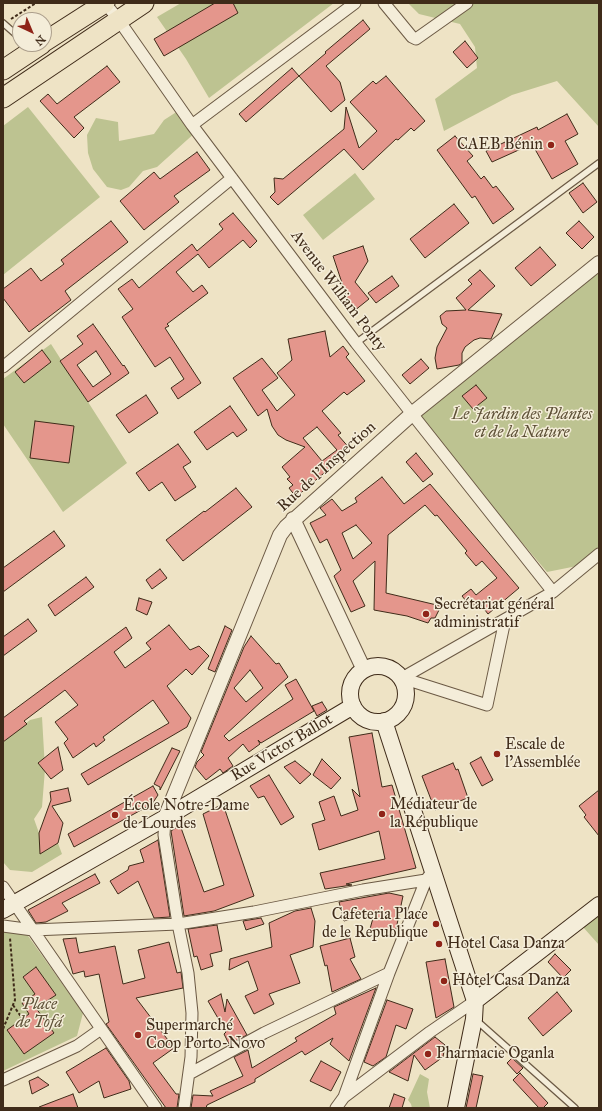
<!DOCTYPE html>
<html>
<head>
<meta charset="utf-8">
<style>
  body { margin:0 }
  #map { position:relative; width:602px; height:1111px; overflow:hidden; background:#eee3c5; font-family:"IM FELL Great Primer",serif }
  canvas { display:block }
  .frame { position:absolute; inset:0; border:4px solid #3f2b19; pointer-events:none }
  .north { position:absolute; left:12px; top:12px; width:40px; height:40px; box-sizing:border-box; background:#f4edd9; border:1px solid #ac9f8c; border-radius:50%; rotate:136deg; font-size:11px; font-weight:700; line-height:16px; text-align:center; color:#3f2b19 }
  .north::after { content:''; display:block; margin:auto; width:14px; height:18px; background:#8f2418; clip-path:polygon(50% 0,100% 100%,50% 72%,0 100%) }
</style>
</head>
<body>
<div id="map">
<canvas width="602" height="1111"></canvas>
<div class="frame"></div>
<div class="north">N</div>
</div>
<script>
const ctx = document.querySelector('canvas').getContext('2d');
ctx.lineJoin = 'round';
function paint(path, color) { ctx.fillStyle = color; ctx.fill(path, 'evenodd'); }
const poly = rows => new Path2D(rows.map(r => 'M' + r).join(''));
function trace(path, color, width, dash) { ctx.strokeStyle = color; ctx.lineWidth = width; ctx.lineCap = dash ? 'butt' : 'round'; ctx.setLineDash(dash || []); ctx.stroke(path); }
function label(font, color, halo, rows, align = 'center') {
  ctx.font = font + ' "IM FELL Great Primer",serif'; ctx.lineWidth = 3; ctx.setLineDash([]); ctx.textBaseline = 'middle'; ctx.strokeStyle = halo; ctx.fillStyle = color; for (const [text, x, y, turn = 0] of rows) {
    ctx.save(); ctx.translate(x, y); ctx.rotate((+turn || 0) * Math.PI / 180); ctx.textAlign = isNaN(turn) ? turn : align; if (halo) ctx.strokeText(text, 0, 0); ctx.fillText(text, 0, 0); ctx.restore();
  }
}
paint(poly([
  [181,3,334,3,209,98,186,59,157,17],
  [408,3,599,3,599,127,557,81,512,95,444,131,435,99,477,68,475,47,460,24,419,14],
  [28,107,100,197,3,275,3,126],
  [178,111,197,131,157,167,143,171,129,187,121,190,107,187,93,169,88,153,87,135,96,118,118,122,119,141,154,134,164,120],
  [355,173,375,199,323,240,303,215],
  [599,264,599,554,587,564,547,572,413,414],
  [51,344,127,463,63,512,3,424,3,379],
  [42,717,45,769,42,807,34,819,43,844,56,838,62,854,32,872,10,870,3,862,3,742,30,720],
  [599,915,599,945,583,927],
  [3,930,26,933,83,1013,77,1036,3,1071],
  [420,1074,429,1079,427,1092,430,1108,412,1108,411,1104,408,1100]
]), '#bdc391');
const building = poly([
  [215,3,233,3,238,13,164,56,154,39,215,3],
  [363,20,370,29,326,66,340,82,345,100,331,112,299,76,326,53,325,52,363,20],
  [465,41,478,58,467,68,453,52,465,41],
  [107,66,120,82,74,117,84,128,74,138,40,101,48,94,57,104,107,66],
  [292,68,299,76,246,122,239,114,292,68],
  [386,76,425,121,414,131,411,128,398,140,396,139,363,170,344,149,278,205,270,197,275,192,274,178,283,179,344,129,346,107,359,148,377,131,350,102,373,81,376,84,386,76],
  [567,114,578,134,565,141,578,164,552,179,532,144,492,162,486,151,537,127,538,130,567,114],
  [455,136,473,156,467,161,481,179,484,176,493,188,496,186,514,209,493,224,475,196,472,198,437,150,455,136],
  [197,152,210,170,174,196,179,202,144,230,120,201,154,172,160,179,197,152],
  [583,183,597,202,583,213,569,193,583,183],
  [454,204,469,223,425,258,410,239,454,204],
  [233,213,257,241,250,248,243,240,209,268,198,254,176,272,193,292,202,285,208,293,167,324,169,326,165,328,201,383,178,399,171,388,184,379,170,357,155,367,122,317,133,309,118,289,132,279,139,288,192,244,197,251,223,229,219,224,233,213],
  [111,221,128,242,65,291,71,300,29,332,3,298,3,289,31,268,41,281,64,264,61,260,111,221],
  [579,221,594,237,582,249,566,233,579,221],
  [363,246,368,261,355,282,369,299,354,311,345,299,347,298,333,256,363,246],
  [540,247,556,265,531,286,515,268,540,247],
  [480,270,495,286,468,310,502,314,491,339,480,338,474,340,465,347,462,353,462,363,459,365,437,369,435,358,437,347,447,328,442,324,440,316,446,311,466,310,456,298,472,284,468,280,480,270],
  [392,276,399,286,376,303,368,293,392,276],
  [93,324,123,366,124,365,129,373,88,402,60,361,83,344,77,336,93,324],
  [96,351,111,374,93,387,77,365,96,351],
  [325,331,330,357,343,346,349,354,346,357,365,381,347,395,344,392,322,411,341,433,338,435,351,450,296,497,289,488,293,485,287,479,290,477,282,467,305,447,286,440,278,435,272,426,267,409,258,416,233,378,262,358,278,378,262,390,277,411,295,395,277,373,292,360,288,339,325,331],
  [317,427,337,450,322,461,303,438,317,427],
  [42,350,51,362,24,383,15,372,42,350],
  [421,359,429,368,410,384,402,375,421,359],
  [476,385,487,398,473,409,462,396,476,385],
  [146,395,158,413,129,433,116,415,146,395],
  [230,406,247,430,237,437,233,432,207,450,194,432,230,406],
  [35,421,74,426,69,463,30,458,35,421],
  [178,444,191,462,183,467,196,487,175,501,162,482,149,491,136,473,178,444],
  [416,453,433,474,423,482,406,462,416,453],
  [382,477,404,504,430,484,519,588,488,614,478,601,471,607,462,596,471,589,476,595,497,578,482,561,476,566,465,553,467,551,437,515,435,516,425,505,388,535,386,593,441,606,435,618,431,618,428,623,407,616,374,610,375,561,353,581,365,606,351,612,334,576,341,570,327,539,320,543,310,523,326,515,320,508,332,499,342,511,357,502,355,498,382,477],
  [356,525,372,543,353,559,342,533,356,525],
  [236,488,252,507,183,561,166,540,204,511,205,512,236,488],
  [54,531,65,546,3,592,3,568,54,531],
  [160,569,167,578,152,589,146,580,160,569],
  [86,577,94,587,55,616,48,605,86,577],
  [139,598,152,602,147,615,136,610,139,598],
  [28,619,37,631,3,656,3,637,28,619],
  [169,625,190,650,199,646,209,656,192,675,186,669,167,686,191,718,187,727,88,785,81,774,169,723,153,700,103,737,105,740,96,747,94,743,73,758,64,743,68,739,55,722,78,705,65,690,24,721,27,724,3,742,3,718,126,627,132,638,114,652,125,668,151,649,146,643,169,625],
  [225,626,232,630,215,672,208,669,225,626],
  [251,636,276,664,279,663,288,677,224,736,229,741,293,699,285,685,296,679,314,711,261,743,258,740,260,744,249,752,243,744,228,758,233,766,223,773,220,769,206,780,195,767,197,762,204,755,201,752,244,647,251,636],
  [250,670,263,688,246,702,234,688,250,670],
  [322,702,327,710,317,716,312,706,322,702],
  [372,733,382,787,392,785,416,868,346,884,352,885,325,889,320,873,385,859,379,831,319,850,312,824,325,820,319,802,334,796,341,816,358,810,352,789,360,797,349,737,372,733],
  [58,747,63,770,51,779,38,763,58,747],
  [172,748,180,751,160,790,160,787,154,784,172,748],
  [481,757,493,780,482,786,470,763,481,757],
  [322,759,341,778,331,789,313,775,322,759],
  [295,761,311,774,300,784,284,767,295,761],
  [453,763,456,770,458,769,468,798,435,810,422,776,453,763],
  [269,775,294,817,281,825,264,796,258,798,250,786,269,775],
  [153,786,158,795,152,804,74,847,68,834,153,786],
  [68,788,71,801,52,806,63,823,58,843,40,854,39,833,51,800,50,792,68,788],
  [599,790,599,836,584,817,586,815,579,806,599,790],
  [223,804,254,896,214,911,184,916,171,831,180,825,204,892,224,885,203,814,223,804],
  [158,840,170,917,154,918,138,881,118,894,110,881,128,870,129,866,144,862,140,850,158,840],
  [95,874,100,883,62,903,68,911,46,922,36,923,28,910,95,874],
  [389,893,403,896,395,934,370,929,373,918,368,919,367,914,344,921,339,902,389,893],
  [311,908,315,921,313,947,290,955,300,983,269,994,274,1004,254,1014,245,996,258,990,248,961,229,970,230,959,272,947,269,923,295,911,311,908],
  [261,918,264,924,246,930,243,921,261,918],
  [217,925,222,951,210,954,213,966,201,970,197,956,194,957,188,929,217,925],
  [76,938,79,953,115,946,123,984,145,978,138,950,169,942,177,973,181,972,183,988,136,998,174,1048,153,1063,176,1094,179,1094,177,1108,166,1108,106,1024,109,1022,99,974,85,977,84,971,73,974,63,939,76,938],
  [350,938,355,957,350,959,361,979,332,992,327,965,325,966,320,946,350,938],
  [555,954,571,970,563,978,548,962,555,954],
  [445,959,454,1007,436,1018,426,962,445,959],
  [36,967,56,995,36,1008,54,1033,24,1054,7,1030,29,1014,22,1003,35,994,23,977,36,967],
  [376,988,349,1061,330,1044,333,1038,305,1055,302,1051,255,1079,255,1082,207,1105,206,1108,191,1108,193,1095,213,1096,210,1091,243,1076,234,1057,248,1050,252,1068,297,1041,295,1038,336,1014,334,1007,376,988],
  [557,992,572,1011,543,1036,528,1018,557,992],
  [221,994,225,1012,227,999,247,1035,229,1044,224,1034,226,1032,208,1001,221,994],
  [387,1000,413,1009,406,1029,396,1025,386,1057,373,1066,364,1062,387,1000],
  [435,1037,445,1045,443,1057,425,1070,414,1055,408,1081,389,1072,435,1037],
  [106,1048,129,1081,131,1089,104,1098,99,1081,79,1093,66,1072,106,1048],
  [512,1058,523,1068,517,1074,507,1063,512,1058],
  [321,1061,341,1072,331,1091,310,1081,321,1061],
  [520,1073,548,1103,543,1108,539,1108,513,1080,520,1073],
  [473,1074,483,1076,476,1108,466,1108,473,1074],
  [38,1077,49,1085,32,1094,29,1081,38,1077],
  [73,1094,78,1108,39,1108,39,1107,73,1094],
  [394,1094,405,1098,402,1108,389,1108,394,1094]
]);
paint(building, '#e4968c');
trace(building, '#3f2b19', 1);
const service = poly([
  [3,23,20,38],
  [356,343,599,163],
  [476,1020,575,1108]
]);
const minor = poly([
  [105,3,118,19,192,125,356,343,553,592],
  [384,3,412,37,416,39,467,3],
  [192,125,355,3],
  [3,367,232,178],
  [402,678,553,592,599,554],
  [402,678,487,705,505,620],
  [165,818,164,835,178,924,188,973,192,1013,191,1057,184,1108],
  [3,887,156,1108],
  [3,926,33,930,178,924,254,912,363,890,426,880],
  [189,1074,264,1033,389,973],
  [3,1080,77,1046,101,1029],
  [344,1097,389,973,426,880,429,876],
  [336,1108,344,1097,430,1032,475,1001]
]);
const tertiary = poly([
  [293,519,364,670],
  [165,818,280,535,286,527,413,413,599,263]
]);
const secondary = poly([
  '350 694a28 28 0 1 1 56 0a28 28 0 1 1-56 0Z',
  [384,721,475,1001,474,1019,456,1108],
  [3,910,165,818,353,706],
  [475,1001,599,905]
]);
const trunk = poly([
  [44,42,105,3],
  [3,70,42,44],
  [3,98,144,3]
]);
trace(service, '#6b5944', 8);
trace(minor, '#6b5944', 13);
trace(tertiary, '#6b5944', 16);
trace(secondary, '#3f2b19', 18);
trace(trunk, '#3f2b19', 21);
trace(poly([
  [11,19,36,3],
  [13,1005,22,1018],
  [3,1029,15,1000,10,938]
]), '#3f2b19', 2, [3, 2]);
trace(service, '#f4edd9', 5.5);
trace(minor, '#f4edd9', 11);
trace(tertiary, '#f4edd9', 14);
trace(secondary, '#f4edd9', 16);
trace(trunk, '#eee3c5', 19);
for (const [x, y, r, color] of [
  [551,145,4,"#8f2418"],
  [426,614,4,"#8f2418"],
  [497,754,4,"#8f2418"],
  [382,814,4,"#8f2418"],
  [115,815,4,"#8f2418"],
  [436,924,4,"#8f2418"],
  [439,944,4,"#8f2418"],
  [444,981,4,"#8f2418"],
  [138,1035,4,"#8f2418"],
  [428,1054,4,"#8f2418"]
]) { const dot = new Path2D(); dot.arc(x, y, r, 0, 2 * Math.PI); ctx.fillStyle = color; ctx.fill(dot); trace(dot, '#f4edd9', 1.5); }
label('16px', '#3f2b19', '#f4edd9', [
  ["CAEB Bénin",543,145,"right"],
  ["Secrétariat général",434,605],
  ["administratif",434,623],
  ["Escale de",505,745],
  ["l'Assemblée",505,763],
  ["Médiateur de",390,805],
  ["la République",390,823],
  ["École Notre-Dame",123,806],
  ["de Lourdes",123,824],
  ["Cafeteria Place",428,915,"right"],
  ["de le Republique",428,933,"right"],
  ["Hotel Casa Danza",447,944],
  ["Hôtel Casa Danza",452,981],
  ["Supermarché",146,1026],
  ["Coop Porto-Novo",146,1044],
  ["Pharmacie Oganla",436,1054]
], 'left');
label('16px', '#3f2b19', '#f4edd9', [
  ["Avenue William Ponty",338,291,53],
  ["Rue de l'Inspection",327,467,-42],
  ["Rue Victor Ballot",282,748,-31]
]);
label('italic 16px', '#5e5137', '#f4edd9', [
  ["Le Jardin des Plantes",522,415],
  ["et de la Nature",522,433],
  ["Place",39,1005],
  ["de Tofá",39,1023]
]);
</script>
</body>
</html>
